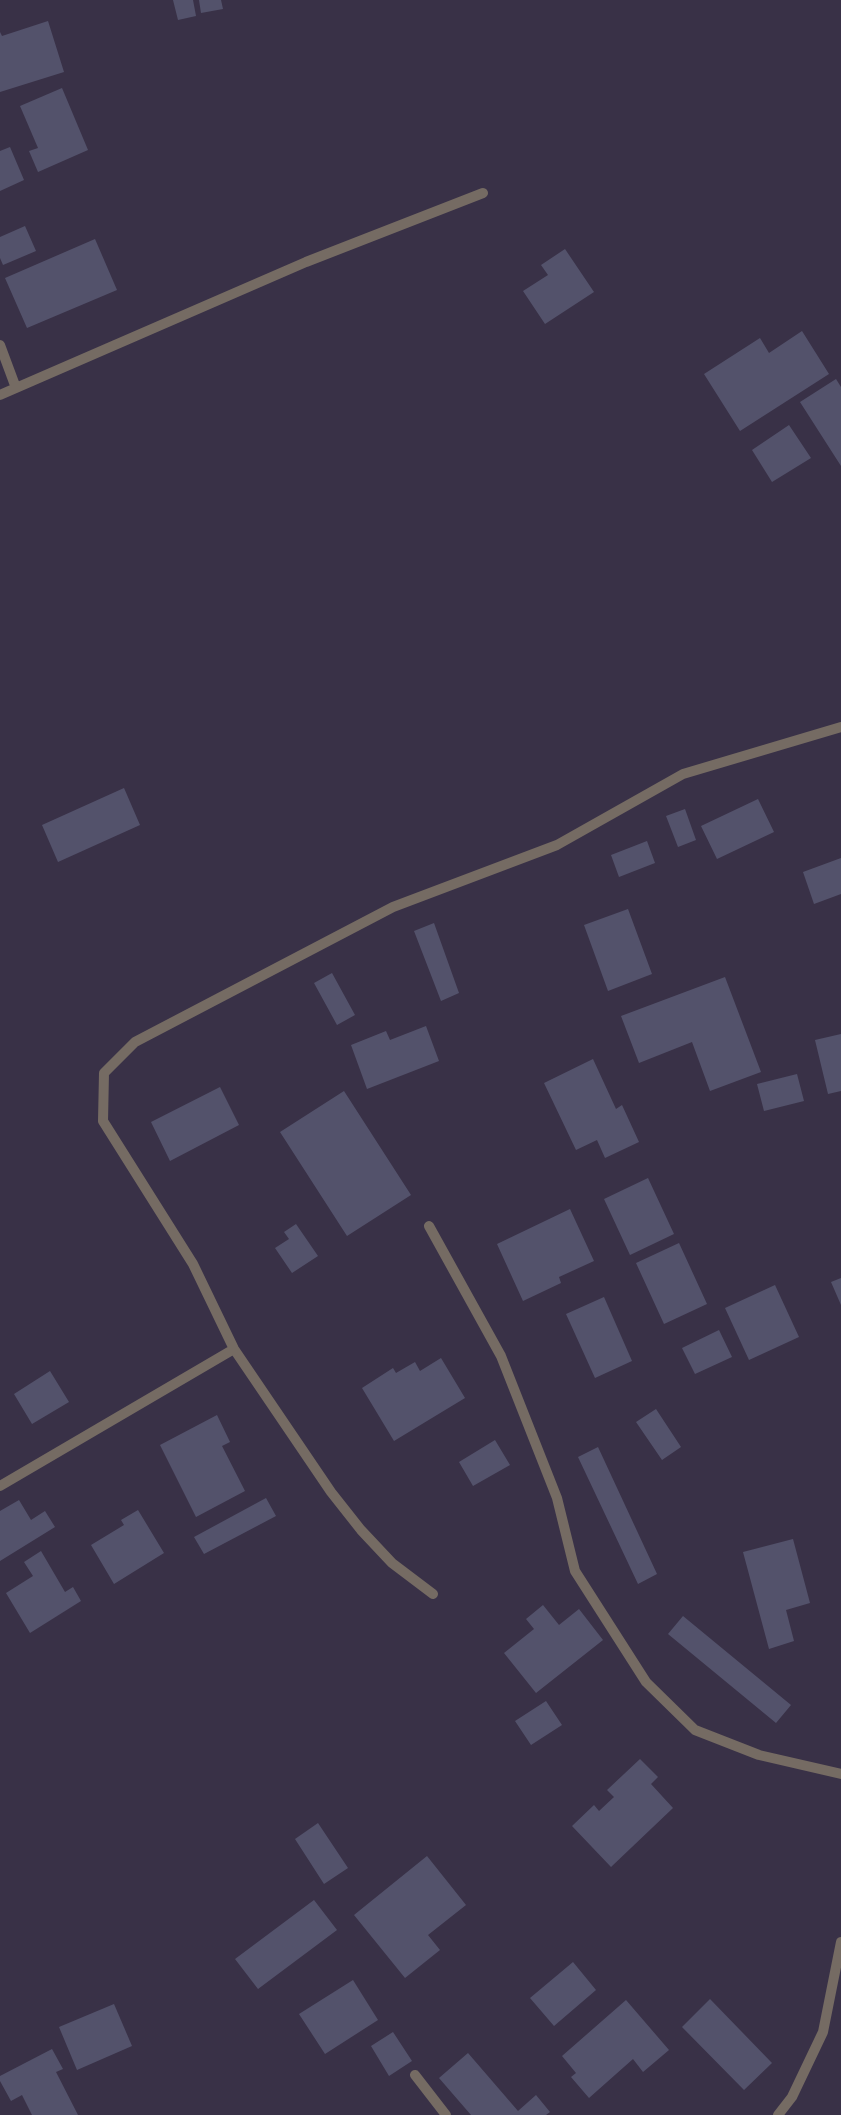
<!DOCTYPE html>
<html>
<head>
<meta charset="utf-8">
<style>
  body { margin:0 }
  canvas { display:block; background:#393147 }
</style>
</head>
<body>
<canvas width="841" height="2115"></canvas>
<script>
const ctx = document.querySelector('canvas').getContext('2d');
ctx.lineJoin = 'round';
function paint(path, color) { ctx.fillStyle = color; ctx.fill(path, 'evenodd'); }
const poly = rows => new Path2D(rows.map(r => 'M' + r).join(''));
function trace(path, color, width, dash) { ctx.strokeStyle = color; ctx.lineWidth = width; ctx.lineCap = dash ? 'butt' : 'round'; ctx.setLineDash(dash || []); ctx.stroke(path); }
paint(poly([
  [173,0,193,0,196,16,178,20],
  [199,0,221,0,223,9,201,13],
  [48,21,64,72,0,92,0,32,2,36],
  [62,88,88,150,38,172,29,151,38,148,20,106],
  [10,147,24,180,0,191,0,151],
  [25,226,36,251,3,265,0,258,0,237],
  [95,239,117,290,27,328,5,278],
  [565,249,594,292,545,324,523,291,548,275,541,265],
  [802,331,829,374,740,431,704,374,760,338,769,353],
  [836,379,841,387,841,466,800,402],
  [789,425,811,458,772,482,752,450],
  [124,788,140,825,58,862,42,825],
  [758,799,774,832,717,859,701,826],
  [685,809,696,840,678,847,666,816],
  [647,841,655,863,619,877,611,855],
  [841,858,841,894,814,904,803,872],
  [628,909,652,974,608,991,584,925],
  [434,923,459,993,441,1001,414,931],
  [332,973,355,1015,337,1025,314,983],
  [725,977,761,1072,710,1091,692,1042,639,1063,621,1016],
  [426,1026,439,1061,367,1089,351,1045,386,1031,390,1040],
  [841,1034,841,1091,828,1094,815,1040],
  [593,1059,616,1109,622,1105,639,1142,605,1158,597,1140,576,1150,544,1083],
  [797,1074,804,1101,764,1111,757,1084],
  [220,1087,239,1125,170,1161,151,1122],
  [344,1091,411,1195,347,1236,280,1132],
  [648,1178,674,1234,630,1255,604,1199],
  [570,1209,594,1261,559,1277,561,1283,523,1301,497,1244],
  [296,1224,318,1256,292,1273,275,1248,289,1239,284,1232],
  [679,1243,707,1304,664,1324,636,1263],
  [841,1278,841,1305,831,1282],
  [775,1285,799,1337,749,1360,725,1308],
  [604,1297,632,1361,595,1378,566,1314],
  [719,1330,732,1357,695,1374,682,1348],
  [441,1358,465,1398,394,1441,362,1388,393,1368,396,1373,415,1362,420,1371],
  [50,1371,69,1402,32,1424,14,1394],
  [656,1409,681,1447,662,1460,636,1422],
  [217,1415,230,1442,222,1446,245,1491,196,1517,160,1445],
  [495,1440,510,1465,473,1486,459,1462],
  [598,1447,657,1574,638,1584,578,1457],
  [266,1498,276,1516,204,1554,194,1537],
  [19,1500,31,1520,45,1511,55,1527,0,1561,0,1511],
  [138,1510,164,1553,114,1584,91,1545,124,1525,121,1520],
  [793,1539,810,1603,786,1610,794,1641,769,1649,743,1552],
  [41,1551,65,1592,73,1587,81,1601,30,1633,6,1593,33,1576,24,1562],
  [543,1605,559,1625,579,1609,603,1640,536,1693,504,1653,534,1629,526,1619],
  [683,1616,791,1705,776,1723,668,1634],
  [546,1701,562,1725,531,1745,515,1721],
  [640,1759,658,1777,651,1784,673,1808,611,1867,572,1826,594,1805,599,1811,614,1797,607,1790],
  [318,1823,348,1868,324,1884,295,1839],
  [427,1856,466,1905,428,1935,440,1950,405,1978,354,1915],
  [314,1900,337,1930,258,1989,235,1959],
  [573,1962,596,1990,554,2026,530,1998],
  [353,1980,378,2020,325,2054,299,2014],
  [710,1999,772,2063,744,2090,682,2027],
  [626,2000,669,2050,643,2072,633,2059,589,2098,571,2077,576,2073,562,2056],
  [114,2004,132,2046,77,2070,59,2027],
  [393,2032,412,2061,389,2076,371,2046],
  [52,2049,63,2069,56,2072,78,2115,32,2115,22,2095,11,2101,0,2081,0,2076],
  [468,2053,518,2111,536,2095,550,2112,546,2115,471,2115,439,2078]
]), '#53526b');
trace(poly([
  [0,345,16,388],
  [0,395,306,262,483,193],
  [429,1226,501,1356,557,1498,575,1571,646,1682,695,1730,759,1755,841,1774],
  [0,1486,234,1349],
  [433,1594,392,1563,361,1530,331,1492,234,1349,193,1264,103,1121,104,1073,135,1042,393,907,557,845,683,774,841,727],
  [415,2075,446,2115],
  [778,2115,792,2097,823,2032,841,1942]
]), '#756b63', 10);
</script>
</body>
</html>
